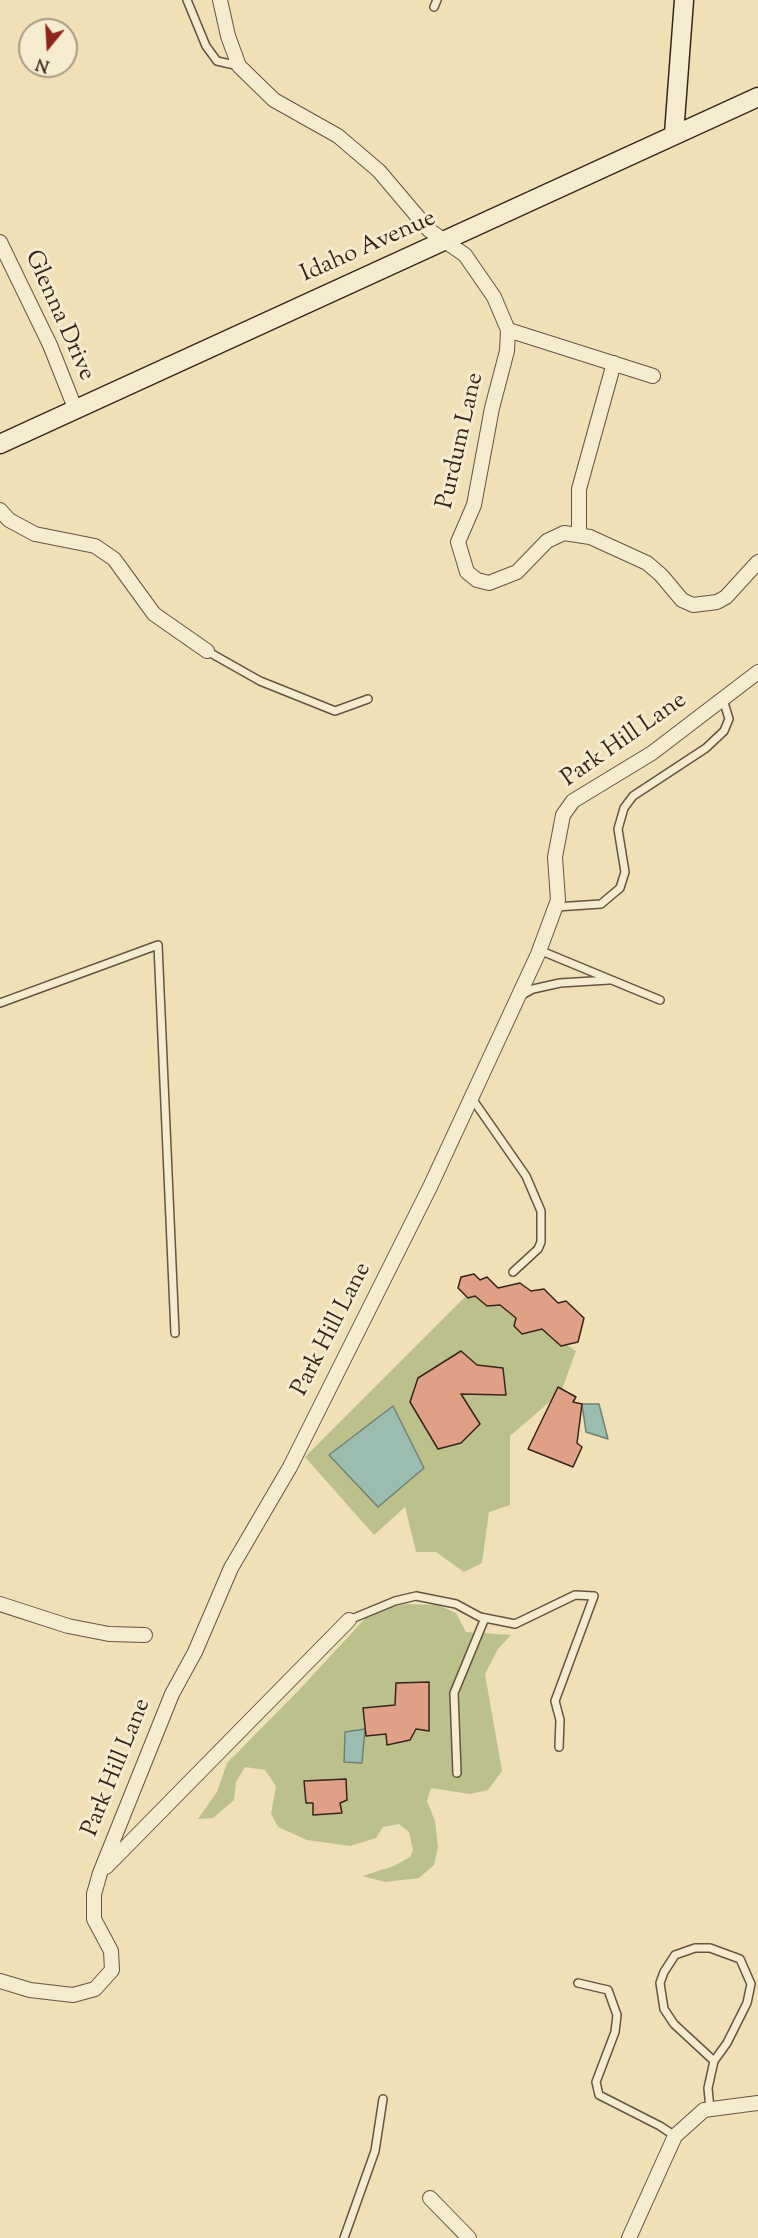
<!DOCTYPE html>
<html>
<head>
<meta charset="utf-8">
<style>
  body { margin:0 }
  #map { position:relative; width:758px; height:2238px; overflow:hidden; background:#efe0b5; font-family:"Sorts Mill Goudy",serif }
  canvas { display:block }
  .north { position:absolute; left:18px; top:18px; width:60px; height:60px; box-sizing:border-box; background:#f5ebcf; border:2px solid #a99c87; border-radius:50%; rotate:198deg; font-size:16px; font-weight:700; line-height:24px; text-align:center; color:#37251b }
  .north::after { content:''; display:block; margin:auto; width:21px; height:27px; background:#8f2418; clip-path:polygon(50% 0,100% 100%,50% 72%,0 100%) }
</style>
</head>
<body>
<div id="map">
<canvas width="758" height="2238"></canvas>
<div class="north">N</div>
</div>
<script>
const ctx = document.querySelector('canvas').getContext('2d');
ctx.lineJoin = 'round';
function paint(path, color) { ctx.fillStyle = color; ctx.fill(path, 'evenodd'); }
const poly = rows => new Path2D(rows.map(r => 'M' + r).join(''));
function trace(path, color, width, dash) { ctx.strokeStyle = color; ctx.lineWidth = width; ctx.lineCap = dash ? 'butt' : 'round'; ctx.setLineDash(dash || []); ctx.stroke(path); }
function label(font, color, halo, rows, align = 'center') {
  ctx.font = font + ' "Sorts Mill Goudy",serif'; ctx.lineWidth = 6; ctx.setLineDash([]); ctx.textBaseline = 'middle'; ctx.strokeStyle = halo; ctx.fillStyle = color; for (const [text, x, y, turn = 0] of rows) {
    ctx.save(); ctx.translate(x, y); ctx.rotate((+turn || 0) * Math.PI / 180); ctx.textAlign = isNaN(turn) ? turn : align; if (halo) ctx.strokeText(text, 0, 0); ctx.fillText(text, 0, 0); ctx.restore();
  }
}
paint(poly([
  [476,1286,576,1351,561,1392,510,1436,510,1505,489,1512,482,1563,464,1572,436,1552,416,1552,405,1507,374,1535,305,1457],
  [406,1604,438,1605,456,1613,466,1632,511,1635,498,1649,485,1674,502,1771,488,1790,470,1794,431,1788,427,1801,435,1821,438,1847,434,1865,419,1878,385,1882,362,1876,394,1866,410,1857,413,1850,409,1832,399,1824,383,1827,376,1838,350,1846,307,1840,278,1827,271,1814,276,1786,265,1770,245,1767,236,1782,234,1800,213,1818,198,1819,217,1792,227,1763,301,1688,372,1611]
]), '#bcc18b');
const water = poly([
  [582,1404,599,1404,608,1439,586,1432,582,1404],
  [393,1406,424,1468,378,1507,329,1455,393,1406],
  [365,1729,362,1763,344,1762,345,1732,365,1729]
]);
paint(water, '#9abdb0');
trace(water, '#728074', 1.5);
const building = poly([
  [474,1274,480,1280,487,1277,498,1288,520,1283,531,1291,544,1289,558,1303,566,1301,584,1318,578,1342,561,1346,542,1329,522,1334,514,1326,516,1318,500,1305,487,1306,475,1296,468,1298,458,1288,461,1277,474,1274],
  [461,1351,477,1365,503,1368,506,1395,461,1394,480,1424,461,1443,438,1449,410,1402,418,1378,461,1351],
  [558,1387,576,1397,573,1402,582,1404,577,1443,582,1447,573,1467,528,1449,558,1387],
  [429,1682,429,1731,416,1729,410,1740,387,1745,386,1734,366,1736,363,1708,395,1705,396,1683,429,1682],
  [346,1779,347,1800,340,1803,342,1813,313,1815,313,1803,306,1803,304,1781,346,1779]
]);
paint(building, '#e0a086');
trace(building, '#37251b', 1.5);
const lane = poly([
  [187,0,206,46,217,61,239,66],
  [434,7,437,0],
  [207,651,260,681,335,711,368,699],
  [556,907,601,904,620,888,625,872,618,829,624,808,633,796,706,748,724,731,729,719,723,699],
  [539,950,660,1000],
  [520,996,533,989,560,983,609,980],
  [0,1003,158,945,175,1333],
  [471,1097,526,1176,541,1211,541,1242,538,1249,513,1272],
  [349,1620,395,1601,416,1596,456,1604,480,1617,515,1624,575,1595,594,1596,555,1701,560,1720,559,1747],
  [457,1773,454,1693,485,1618],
  [578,1983,608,1990,617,2015,615,2032,596,2082,599,2095,660,2126,675,2136],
  [710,2109,708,2088,714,2061,727,2043,747,2003,751,1984,740,1959,710,1948,695,1948,675,1955,664,1972,660,1983,664,2009,674,2024,714,2061],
  [344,2238,375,2151,383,2099]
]);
const street = poly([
  [220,0,228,36,239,66,274,100,338,136,379,171,429,230,465,255,494,297,508,330,507,351,492,408,474,505,458,542,467,572,477,580,489,583,517,572,547,541,564,533,590,537,647,563,661,575,682,600,693,605,717,602,726,597,758,562],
  [0,242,50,345,75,408],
  [508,330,653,376],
  [0,510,9,520,35,534,95,546,114,559,154,614,207,651],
  [579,535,579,489,614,363],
  [0,1604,68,1626,109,1634,145,1635],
  [106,1867,349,1620],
  [0,1981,30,1990,73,1995,95,1989,112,1970,111,1951,94,1919,94,1894,100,1873,172,1694,195,1652,231,1568,290,1467,430,1187,538,954,558,900,555,857,563,815,573,801,652,753,758,672],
  [430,2198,469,2238],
  [629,2238,675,2136,704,2110,758,2103]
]);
const secondary = poly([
  [674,134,684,0],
  [0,444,758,97]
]);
trace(lane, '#655442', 10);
trace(street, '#655442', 16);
trace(secondary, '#37251b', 21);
trace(lane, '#f5ebcf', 7);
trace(street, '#f5ebcf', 14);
trace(secondary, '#f5ebcf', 18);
label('24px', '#37251b', '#f5ebcf', [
  ["Idaho Avenue",369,248,-24],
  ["Glenna Drive",58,316,66],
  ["Purdum Lane",462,441,-77],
  ["Park Hill Lane",625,741,-35],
  ["Park Hill Lane",333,1330,-63],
  ["Park Hill Lane",118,1768,-68]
]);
</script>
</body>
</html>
